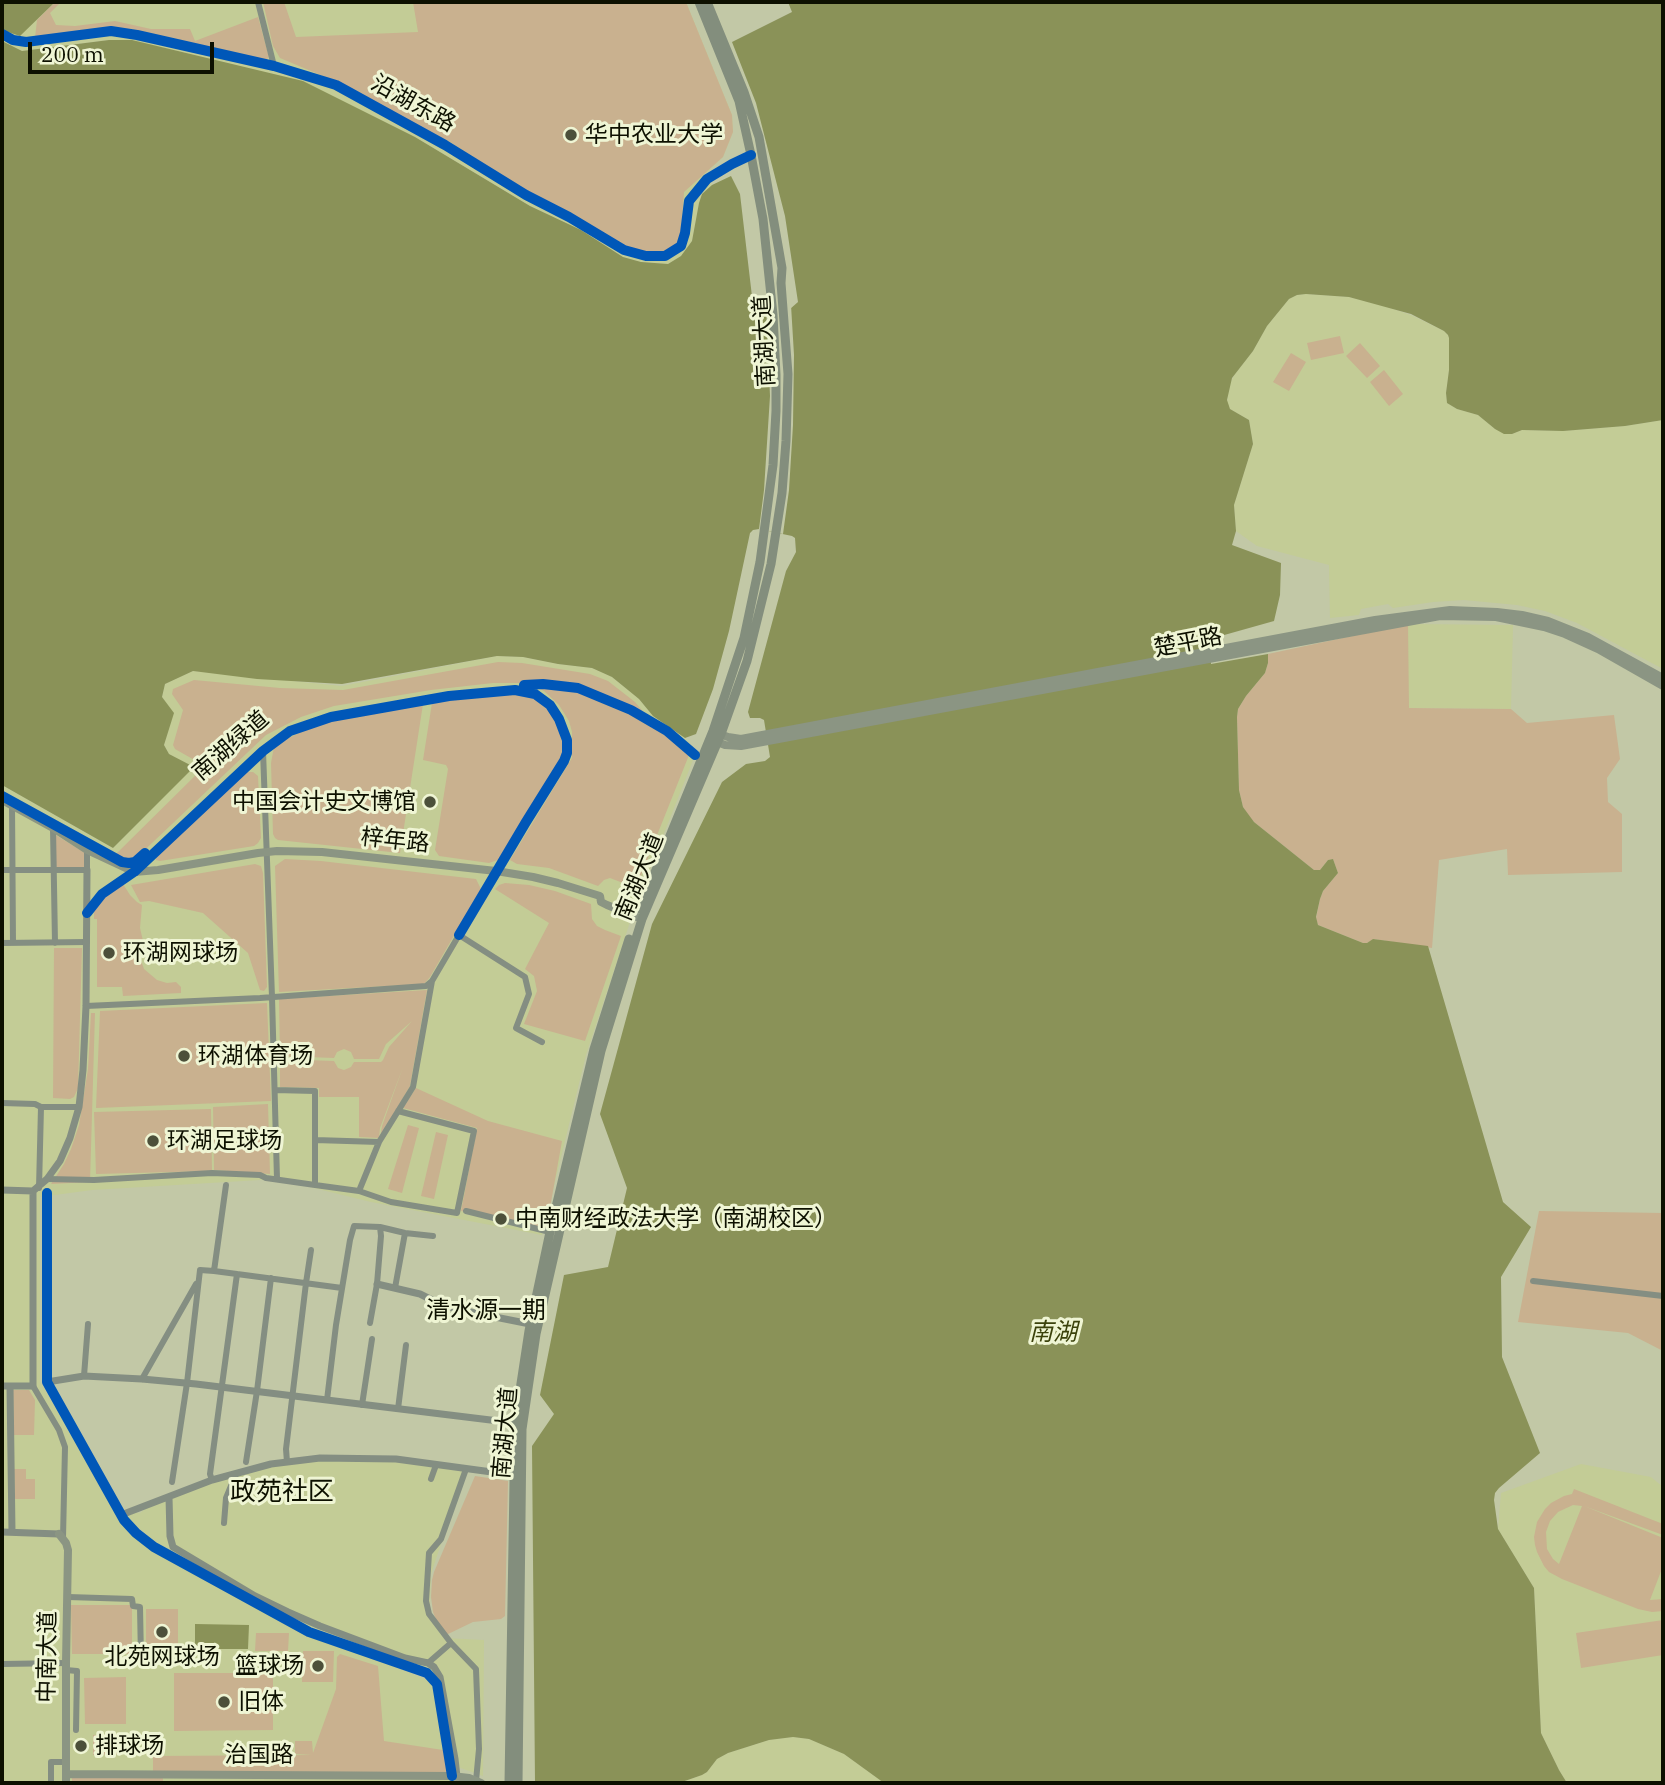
<!DOCTYPE html>
<html>
<head>
<meta charset="utf-8">
<style>
  body { margin:0 }
  #map { position:relative; width:1665px; height:1785px; overflow:hidden; background:#c2c8a6; font-family:"IBM Plex Serif",serif }
  canvas { display:block }
  .frame { position:absolute; inset:0; border:4px solid #0d1000; pointer-events:none }
  .scale { position:absolute; left:28px; top:42px; width:186px; height:32px; box-sizing:border-box; border:4px solid #0d1000; border-top:0; padding-left:9px; font-size:21px; line-height:24px; white-space:nowrap; color:#0d1000; -webkit-text-stroke:5px #eff5d4; paint-order:stroke }
</style>
</head>
<body>
<div id="map">
<canvas width="1665" height="1785"></canvas>
<div class="frame"></div>
<div class="scale">200 m</div>
</div>
<script>
const ctx = document.querySelector('canvas').getContext('2d');
ctx.lineJoin = 'round';
function paint(path, color) { ctx.fillStyle = color; ctx.fill(path, 'evenodd'); }
const poly = rows => new Path2D(rows.map(r => 'M' + r).join(''));
function trace(path, color, width, dash) { ctx.strokeStyle = color; ctx.lineWidth = width; ctx.lineCap = dash ? 'butt' : 'round'; ctx.setLineDash(dash || []); ctx.stroke(path); }
function label(font, color, halo, rows, align = 'center') {
  ctx.font = font + ' "IBM Plex Serif","Noto Sans SC",serif'; ctx.lineWidth = 6; ctx.setLineDash([]); ctx.textBaseline = 'middle'; ctx.strokeStyle = halo; ctx.fillStyle = color; for (const [text, x, y, turn = 0] of rows) {
    ctx.save(); ctx.translate(x, y); ctx.rotate((+turn || 0) * Math.PI / 180); ctx.textAlign = isNaN(turn) ? turn : align; if (halo) ctx.strokeText(text, 0, 0); ctx.fillText(text, 0, 0); ctx.restore();
  }
}
paint(poly([
  [2,2,686,2,732,115,733,132,723,157,704,175,712,185,702,194,699,203,692,241,681,256,668,264,641,262,623,257,581,230,530,206,415,137,109,40,22,51,2,41],
  [1306,294,1349,297,1387,307,1411,315,1444,331,1448,335,1449,338,1449,370,1446,393,1447,403,1457,409,1478,415,1495,429,1512,434,1522,430,1563,431,1625,426,1663,420,1663,669,1577,623,1545,611,1517,605,1464,600,1433,602,1393,608,1388,604,1361,609,1359,615,1330,618,1329,565,1257,546,1236,531,1234,505,1253,444,1249,420,1230,409,1227,403,1229,385,1235,374,1253,351,1267,326,1289,299,1297,295],
  [1408,624,1513,625,1511,709,1408,708],
  [497,656,523,657,558,664,592,668,612,677,639,699,653,716,685,738,694,749,695,755,635,907,586,1055,542,1235,371,1202,277,1179,92,1190,40,1197,40,1382,124,1520,154,1547,309,1632,437,1684,452,1776,457,1783,2,1783,2,785,113,848,193,767,169,754,164,745,173,713,162,697,165,684,193,671,342,686],
  [353,1457,466,1469,431,1574,430,1606,433,1620,444,1638,484,1640,483,1776,458,1767,442,1684,429,1669,310,1627,157,1543,128,1519,128,1511,140,1513,154,1502,271,1464],
  [1581,1464,1651,1477,1663,1487,1663,1783,1567,1783,1559,1770,1541,1733,1534,1588,1498,1529,1501,1493],
  [793,1737,809,1739,844,1754,884,1783,679,1783,702,1775,707,1772,717,1759,728,1753,769,1740]
]), '#c3cc96');
paint(poly([
  [55,2,61,2,50,13,56,25,75,26,115,21,151,29,190,29,195,41,258,17,269,57,264,62,193,44,111,29,35,38,37,20],
  [263,2,284,2,296,37,418,32,413,2,686,2,732,115,733,132,723,157,684,192,681,235,676,245,664,253,647,252,631,249,529,193,450,142,330,79,280,58,273,46],
  [1340,336,1344,353,1311,360,1307,343],
  [1360,343,1380,366,1367,378,1346,356],
  [1291,353,1306,362,1289,391,1273,382],
  [1384,370,1403,394,1389,406,1370,382],
  [1408,624,1409,708,1511,709,1527,723,1614,715,1620,759,1607,778,1608,802,1622,814,1622,872,1508,875,1507,849,1439,860,1432,948,1374,939,1367,943,1363,943,1318,925,1316,918,1320,899,1323,891,1338,873,1333,859,1328,860,1320,870,1314,870,1254,822,1248,815,1243,807,1239,790,1237,717,1238,709,1246,696,1265,673,1268,663,1268,654],
  [498,662,522,663,590,674,608,681,635,702,651,721,677,737,691,750,636,888,610,878,604,880,598,886,549,868,517,864,510,860,572,758,572,732,569,721,559,705,544,691,534,686,524,683,493,683,431,690,334,706,301,717,266,735,134,860,127,862,115,855,205,766,175,749,173,745,183,710,172,694,173,689,194,680,280,688,343,690],
  [516,694,530,695,548,706,559,723,564,740,564,752,562,758,498,860,489,863,439,856,435,850,448,769,446,765,423,760,432,703,476,697],
  [423,704,400,853,278,840,275,838,273,834,271,763,274,747,277,744,315,725,339,719],
  [244,772,253,772,258,776,261,838,258,843,254,846,160,861,156,860,156,856],
  [54,834,85,853,85,869,54,869],
  [285,859,321,861,476,879,481,889,430,977,424,984,279,992,275,866],
  [255,864,261,866,263,873,267,987,264,991,260,990,248,953,203,913,149,901,140,902,131,885],
  [505,883,529,885,555,891,591,904,592,919,597,926,605,930,621,936,585,1041,524,1024,537,991,534,976,525,969,549,923,495,889,499,885],
  [123,884,130,895,137,902,142,905,140,928,143,941,140,958,144,969,157,980,167,983,176,982,181,987,181,993,123,996,122,987,97,987,97,919,94,919,94,904,114,886],
  [54,948,82,948,78,1088,74,1097,70,1099,53,1098],
  [427,990,410,1086,380,1138,382,1126,403,1067,380,1128,379,1138,359,1137,359,1097,319,1097,319,1088,280,1087,280,1059,334,1061,338,1068,344,1070,351,1067,354,1062,381,1062,383,1060,389,1047,412,1021,386,1044,379,1059,354,1059,351,1052,344,1049,337,1052,334,1058,280,1056,279,999],
  [267,1003,271,1101,96,1108,100,1011],
  [91,1013,95,1013,90,1182,51,1184,64,1164,71,1149,79,1125,88,1069],
  [416,1088,488,1121,562,1141,546,1230,461,1211,477,1128,403,1108],
  [268,1104,270,1174,214,1170,213,1107],
  [211,1109,212,1171,96,1174,94,1112],
  [408,1125,419,1128,402,1193,388,1189],
  [436,1132,448,1135,434,1199,421,1196],
  [1539,1211,1663,1213,1663,1351,1628,1333,1518,1322],
  [13,1390,29,1390,35,1400,34,1435,14,1435],
  [14,1469,26,1469,26,1479,35,1479,35,1499,15,1499],
  [475,1476,508,1481,505,1616,501,1619,473,1622,446,1635,437,1622,433,1612,431,1597,432,1580,434,1572],
  [1574,1489,1663,1524,1663,1535,1584,1506,1663,1538,1663,1566,1650,1600,1663,1599,1663,1611,1652,1612,1638,1609,1562,1579,1549,1572,1544,1566,1537,1552,1535,1545,1534,1537,1537,1522,1545,1509,1551,1503,1564,1496,1572,1494],
  [1573,1505,1582,1506,1559,1564,1553,1559,1547,1549,1546,1532,1550,1521,1558,1512],
  [71,1605,132,1605,132,1654,72,1654],
  [146,1609,178,1609,178,1655,146,1655],
  [1663,1620,1663,1655,1581,1668,1576,1633],
  [256,1633,289,1633,288,1651,255,1651],
  [303,1651,334,1651,333,1682,302,1682],
  [340,1654,378,1666,384,1741,443,1750,448,1773,163,1772,163,1783,72,1783,72,1771,153,1771,153,1756,312,1755,295,1754,295,1741,312,1741,313,1753,336,1689,337,1657],
  [174,1673,273,1673,273,1730,174,1731],
  [126,1677,126,1724,85,1724,84,1678],
  [122,1734,122,1754,93,1755,93,1735]
]), '#c9b18f');
paint(poly([
  [2,2,55,2,20,36,2,30],
  [788,2,1663,2,1663,420,1625,426,1563,431,1522,430,1512,434,1504,434,1495,429,1478,415,1457,409,1447,403,1446,393,1449,370,1449,338,1448,335,1444,331,1411,314,1349,297,1306,294,1297,295,1289,299,1267,326,1253,351,1232,378,1227,400,1230,409,1249,420,1253,444,1234,505,1236,531,1232,545,1281,563,1280,595,1274,621,1210,639,1211,664,1268,654,1268,663,1265,673,1246,696,1238,709,1237,717,1239,790,1243,807,1254,822,1314,870,1320,870,1328,860,1333,859,1338,873,1323,891,1320,899,1316,917,1318,925,1363,943,1367,943,1373,939,1428,946,1503,1202,1531,1227,1501,1277,1502,1357,1540,1453,1499,1488,1495,1493,1494,1500,1498,1529,1534,1588,1541,1733,1559,1770,1567,1783,884,1783,844,1754,809,1739,793,1737,769,1740,728,1753,717,1759,707,1772,702,1775,679,1783,535,1783,532,1446,554,1414,540,1395,564,1275,608,1267,627,1188,600,1114,652,924,722,782,746,764,765,761,770,757,764,720,760,718,750,718,748,712,786,571,796,552,795,538,792,536,759,529,753,530,750,533,729,631,713,689,696,734,685,738,653,716,639,699,612,677,592,668,558,664,523,657,497,656,342,684,257,679,193,671,165,684,162,697,174,713,164,745,169,754,194,767,113,848,2,785,2,41,22,51,109,40,132,40,303,81,415,137,530,206,581,230,623,257,641,262,668,264,681,256,692,241,699,203,702,194,712,185,731,176,740,194,753,305,763,311,790,309,798,302,785,216,756,103,732,42,792,12],
  [195,1624,249,1625,248,1649,195,1649]
]), '#8a9258');
paint(poly([
  [791,305,794,355,793,425,789,490,783,534,759,529,764,490,770,396,766,307]
]), '#c2c8a6');
trace(poly([
  [258,2,274,66],
  [2,34,13,40,26,42,111,31,137,35,274,66,336,85,445,145,526,195,569,217,624,250,646,256,665,256,681,246,685,233,689,201,707,179,732,164,751,155],
  [263,751,272,997,277,1179],
  [13,804,12,805,13,943],
  [53,828,55,943],
  [2,870,87,870,87,850],
  [134,872,263,751,290,731,331,717,449,696,515,690,535,694,550,705,559,719,567,740,567,753,564,761,526,822,459,935],
  [2,943,87,942],
  [86,1006,260,998,426,986,432,981,459,935,525,977,529,994,516,1028,542,1042],
  [275,1090,315,1091,315,1140],
  [2,1103,35,1104,41,1107,79,1107],
  [379,1142,359,1191,391,1202,457,1213,474,1131,398,1111],
  [47,1179,94,1180,212,1173,260,1175,266,1178,315,1185,315,1140,379,1142,413,1087,432,981],
  [315,1185,359,1191],
  [39,1188,41,1107],
  [47,1193,47,1382,124,1520,136,1533,154,1547,309,1632,427,1673,437,1684,452,1776],
  [466,1211,550,1232],
  [380,1227,405,1233,433,1236],
  [237,1274,342,1288],
  [1533,1281,1663,1296],
  [395,1288,405,1233],
  [84,1376,88,1324],
  [142,1379,196,1284],
  [33,1386,59,1430,65,1447,63,1538],
  [327,1400,336,1325,350,1240,354,1226,380,1227,381,1236,377,1284,370,1323],
  [362,1405,372,1339],
  [398,1409,406,1345],
  [246,1462,257,1391,271,1278],
  [287,1462,286,1449,306,1283,311,1250],
  [431,1479,436,1465],
  [212,1480,210,1474,237,1274,214,1271,226,1185],
  [172,1482,187,1383,200,1270,214,1271],
  [224,1523,226,1498,236,1474],
  [68,1597,132,1599,133,1606,140,1607,141,1659],
  [451,1643,476,1669,479,1749,476,1781],
  [428,1663,451,1643,429,1614,426,1601,429,1553,441,1539,466,1469],
  [2,1664,66,1663],
  [66,1670,77,1671,76,1730],
  [51,1783,51,1762,66,1762]
]), '#848e82', 6);
trace(poly([
  [88,913,102,894,134,872],
  [2,1190,33,1191],
  [33,1191,47,1179,60,1161,70,1138,79,1107,83,1070,86,1006,87,870],
  [377,1284,420,1294,440,1304,460,1310,530,1324],
  [47,1382,84,1376,142,1379,196,1384,515,1423],
  [2,1386,33,1386,33,1191],
  [10,1386,12,1532],
  [169,1497,170,1536,173,1547,255,1596,288,1612,320,1626,405,1658,428,1663,434,1667,440,1677,455,1759,457,1777],
  [121,1515,212,1480,271,1464,320,1458,396,1459,514,1475],
  [2,1532,59,1534]
]), '#848e82', 7);
trace(poly([
  [717,733,728,737,741,739,1375,620,1450,610,1497,612,1522,615,1548,621,1588,637,1663,678],
  [712,740,725,745,741,746,1440,616,1496,617,1544,627,1565,634,1598,649,1663,686],
  [2,800,53,828,87,850,134,872,158,870,258,853,277,851,322,852,496,871,533,877,558,883,600,896,601,902,607,905,642,919],
  [59,1534,66,1543,68,1550,66,1663,66,1783],
  [66,1774,452,1776,469,1778,481,1783]
]), '#8b9583', 8);
trace(poly([
  [640,909,713,731,744,638,760,562,773,465,776,411,776,375,773,315,763,219,751,155,739,101,699,2],
  [509,1783,515,1423,529,1331,550,1232,594,1049,629,939],
  [518,1783,522,1429,536,1334,601,1051,642,919,721,734,747,661,771,564,782,493,786,441,788,374,781,283,782,268,759,137,744,92,707,2]
]), '#838e7d', 9);
trace(poly([
  [2,34,13,40,26,42,111,31,137,35,274,66,336,85,445,145,526,195,569,217,624,250,646,256,665,256,681,246,685,233,689,201,707,179,732,164,751,155],
  [524,685,543,684,578,688,631,710,667,731,695,755],
  [2,796,122,862,129,863,135,862,145,853],
  [87,913,102,894,134,872,263,751,290,731,331,717,449,696,515,690,535,694,550,705,559,719,567,740,567,753,564,761,526,822,459,935],
  [47,1193,47,1382,124,1520,136,1533,154,1547,309,1632,427,1673,437,1684,452,1776]
]), '#0057b8', 10);
for (const [x, y, r, color] of [
  [571,135,7,"#4c503a"],
  [430,802,7,"#4c503a"],
  [109,953,7,"#4c503a"],
  [184,1056,7,"#4c503a"],
  [153,1141,7,"#4c503a"],
  [501,1219,7,"#4c503a"],
  [162,1632,7,"#4c503a"],
  [318,1666,7,"#4c503a"],
  [224,1702,7,"#4c503a"],
  [81,1746,7,"#4c503a"]
]) { const dot = new Path2D(); dot.arc(x, y, r, 0, 2 * Math.PI); ctx.fillStyle = color; ctx.fill(dot); trace(dot, '#eff5d4', 2.5); }
label('23px', '#0d1000', '#eff5d4', [
  ["沿湖东路",413,104,29],
  ["南湖大道",765,341,-93],
  ["楚平路",1188,643,-11],
  ["南湖绿道",231,746,-41],
  ["梓年路",395,841,6],
  ["南湖大道",640,877,-68],
  ["南湖大道",506,1433,-85],
  ["中南大道",48,1657,-89],
  ["治国路",259,1755]
]);
label('23px', '#0d1000', '#eff5d4', [
  ["华中农业大学",585,135],
  ["中国会计史文博馆",416,802,"right"],
  ["环湖网球场",123,953],
  ["环湖体育场",198,1056],
  ["环湖足球场",167,1141],
  ["中南财经政法大学（南湖校区）",515,1219],
  ["北苑网球场",162,1657,"center"],
  ["篮球场",304,1666,"right"],
  ["旧体",238,1702],
  ["排球场",95,1746]
], 'left');
label('24px', '#0d1000', '#eff5d4', [
  ["清水源一期",486,1311]
]);
label('italic 24px', '#3b420b', '#eff5d4', [
  ["南湖",1053,1333]
]);
label('26px', '#0d1000', '#eff5d4', [
  ["政苑社区",282,1492]
]);
</script>
</body>
</html>
